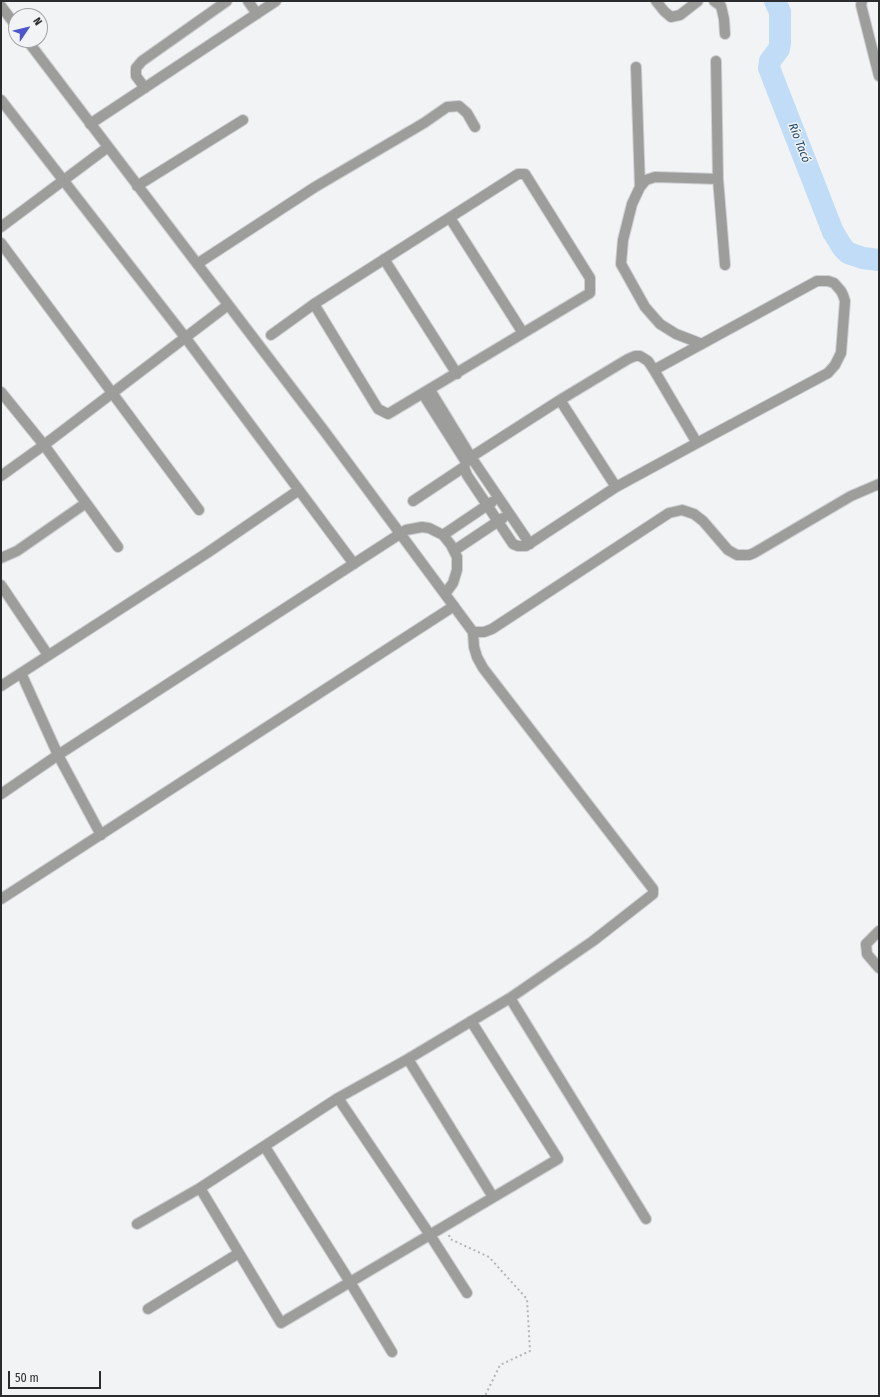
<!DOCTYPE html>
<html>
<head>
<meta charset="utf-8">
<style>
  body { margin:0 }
  #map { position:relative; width:880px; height:1397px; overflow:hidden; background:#f1f3f5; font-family:"Fira Sans Condensed",sans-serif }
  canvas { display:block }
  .frame { position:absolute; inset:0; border:2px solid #2b2c2d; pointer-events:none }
  .north { position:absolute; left:8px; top:8px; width:40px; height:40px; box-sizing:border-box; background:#f1f3f5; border:1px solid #a2a3a5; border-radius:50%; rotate:55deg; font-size:11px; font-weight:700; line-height:16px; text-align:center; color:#2b2c2d }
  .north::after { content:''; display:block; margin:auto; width:14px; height:18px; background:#4c55cb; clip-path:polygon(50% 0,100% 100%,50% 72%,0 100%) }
  .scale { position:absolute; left:8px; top:1371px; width:93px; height:18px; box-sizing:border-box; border:2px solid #2b2c2d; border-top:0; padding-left:5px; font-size:12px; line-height:14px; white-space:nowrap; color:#2b2c2d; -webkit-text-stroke:3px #f1f3f5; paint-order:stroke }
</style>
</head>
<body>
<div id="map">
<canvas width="880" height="1397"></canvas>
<div class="frame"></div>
<div class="north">N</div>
<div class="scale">50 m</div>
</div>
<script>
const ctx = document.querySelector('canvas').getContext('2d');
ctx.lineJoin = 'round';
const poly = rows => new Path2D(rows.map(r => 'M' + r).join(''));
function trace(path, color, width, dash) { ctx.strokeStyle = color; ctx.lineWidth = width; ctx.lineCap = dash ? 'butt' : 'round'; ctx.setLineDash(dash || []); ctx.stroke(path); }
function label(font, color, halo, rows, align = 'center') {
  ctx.font = font + ' "Fira Sans Condensed",sans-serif'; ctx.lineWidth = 3; ctx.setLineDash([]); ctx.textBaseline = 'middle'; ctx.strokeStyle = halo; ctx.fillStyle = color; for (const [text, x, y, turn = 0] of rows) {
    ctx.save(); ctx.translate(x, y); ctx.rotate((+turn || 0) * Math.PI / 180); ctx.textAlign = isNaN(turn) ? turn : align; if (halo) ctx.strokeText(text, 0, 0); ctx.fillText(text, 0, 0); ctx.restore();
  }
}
trace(poly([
  [775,1,780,12,780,43,779,49,770,61,769,68,833,232,843,248,848,253,863,258,879,260]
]), '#c0dcf6', 22);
const minor = poly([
  [248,1,257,14],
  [656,1,664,11,671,17,680,15,698,1],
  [714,1,721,6,724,19,725,34],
  [862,1,861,5,879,76],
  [1,6,16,26],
  [27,40,325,432,473,632,484,632,492,629,669,513,682,510,694,514,703,521,728,550,737,555,749,555,754,553,851,496,879,484],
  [716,61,718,179,725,265],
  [636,67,640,187],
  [145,88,136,76,136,68,142,61,227,1],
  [1,100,185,337,354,564],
  [90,124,276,1],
  [137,186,243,120],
  [450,218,523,333],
  [1,227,108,147],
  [1,243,199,510],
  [384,259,457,374],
  [197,264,315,187,424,123,447,107,459,106,467,113,475,127],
  [271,335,314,304,518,174,525,174,590,278,590,293,388,414,378,409,314,304],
  [702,344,676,334,660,324,645,307,621,264,623,240,632,204,640,187,646,180,655,177,718,179],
  [654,370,817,281,828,281,834,283,841,291,843,295,845,301,841,353,835,365,828,373,697,443,616,487,526,546,518,546,513,544,467,475,464,467,466,462,471,457,560,400,628,359,635,356,640,356,648,361,654,370,697,443],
  [430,390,471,457,530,544],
  [1,392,44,445,118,547],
  [423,394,466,462],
  [560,400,616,487],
  [1,476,44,445,228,305],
  [413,501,464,467],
  [443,535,492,502],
  [455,550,503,518],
  [1,558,17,551,86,503],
  [1,585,48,655],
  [21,673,58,755,101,835],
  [1,686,207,553,299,490],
  [1,794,58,755,406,530,422,527,429,528,443,535,451,545,457,557,457,570,453,583,445,594],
  [1,899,454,606],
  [879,931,866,944,867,954,879,968],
  [510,998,646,1219],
  [408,1059,493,1197],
  [338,1098,430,1235,467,1293],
  [265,1147,350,1282,392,1352],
  [200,1188,281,1323,558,1159,471,1021],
  [137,1224,200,1188,338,1098,408,1059,510,998,593,941,653,894,653,889,483,668,477,657,474,647,473,632],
  [148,1309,239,1253]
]);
trace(minor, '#cdcfd1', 12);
trace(poly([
  [449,1235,450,1239,489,1257,527,1299,530,1351,500,1365,485,1396]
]), '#b4b5b7', 2, [2, 3]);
trace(minor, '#9d9d9c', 10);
label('italic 12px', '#113d5f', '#f1f3f5', [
  ["Río Tacó",799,143,69]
]);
</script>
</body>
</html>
